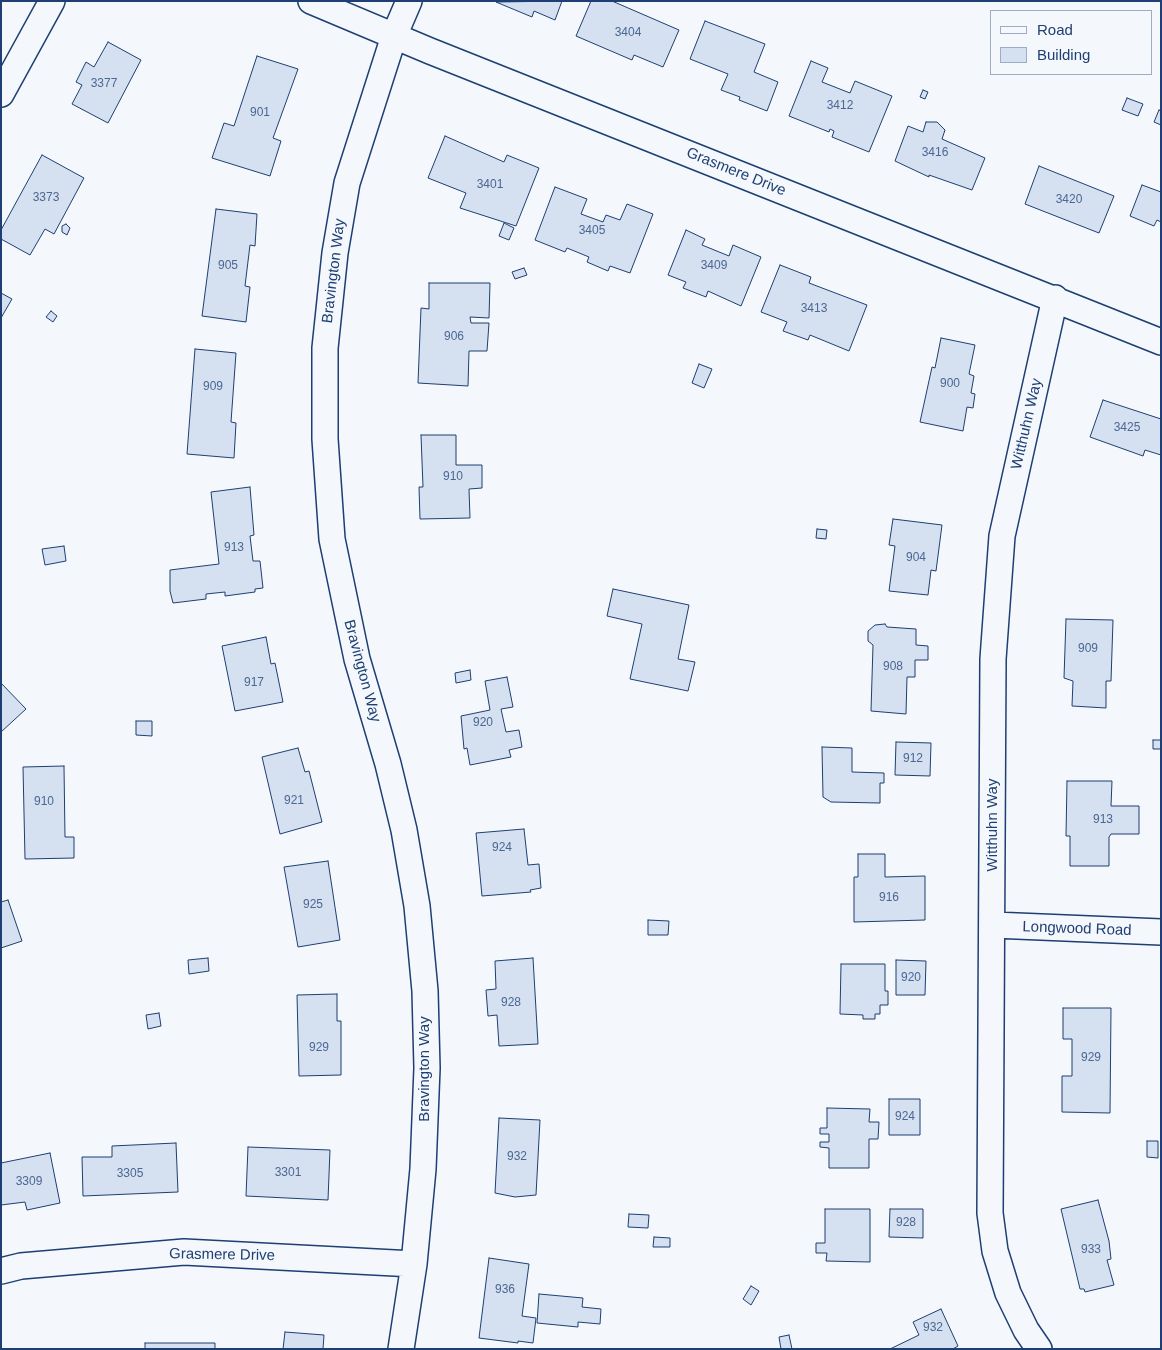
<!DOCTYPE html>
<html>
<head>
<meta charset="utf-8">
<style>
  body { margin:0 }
  #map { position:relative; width:1162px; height:1350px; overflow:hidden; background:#f4f7fb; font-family:Helvetica,sans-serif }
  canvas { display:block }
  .frame { position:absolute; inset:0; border:2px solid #1d3f73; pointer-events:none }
  .legend { position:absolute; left:990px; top:10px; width:162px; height:65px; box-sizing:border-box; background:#f4f7fb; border:1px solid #9eadc5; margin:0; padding:6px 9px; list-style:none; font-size:15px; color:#1d3f73 }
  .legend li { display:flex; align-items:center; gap:10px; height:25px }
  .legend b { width:25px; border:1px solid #9eadc5 }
</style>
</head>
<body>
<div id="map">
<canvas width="1162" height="1350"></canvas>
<div class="frame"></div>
<ul class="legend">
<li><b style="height:6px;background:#f4f7fb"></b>Road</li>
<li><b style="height:14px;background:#d5e0f0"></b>Building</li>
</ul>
</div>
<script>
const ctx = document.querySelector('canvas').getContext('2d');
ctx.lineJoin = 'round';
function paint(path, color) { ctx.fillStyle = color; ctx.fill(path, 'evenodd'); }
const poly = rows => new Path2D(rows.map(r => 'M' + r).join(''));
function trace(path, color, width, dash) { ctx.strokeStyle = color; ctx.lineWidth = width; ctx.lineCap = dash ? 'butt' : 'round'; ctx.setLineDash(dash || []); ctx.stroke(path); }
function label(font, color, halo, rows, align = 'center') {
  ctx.font = font + ' Helvetica,sans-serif'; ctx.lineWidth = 4; ctx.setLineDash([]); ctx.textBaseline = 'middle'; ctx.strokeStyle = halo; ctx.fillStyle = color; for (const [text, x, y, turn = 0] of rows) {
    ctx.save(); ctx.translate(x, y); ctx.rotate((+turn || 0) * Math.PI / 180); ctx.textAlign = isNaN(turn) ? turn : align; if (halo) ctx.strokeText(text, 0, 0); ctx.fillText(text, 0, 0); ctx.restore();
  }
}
const building = poly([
  [562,1,555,20,534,11,532,17,496,2,562,1],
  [591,1,612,1,679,30,663,67,634,55,632,60,576,36,591,1],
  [705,21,765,44,754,72,778,82,767,111,739,100,740,97,721,90,728,74,690,59,705,21],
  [108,42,141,60,108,123,72,104,82,85,76,82,86,62,94,67,108,42],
  [257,56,298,69,273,138,281,141,270,176,212,158,224,123,234,126,257,56],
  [811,61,828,68,822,82,850,93,855,81,892,96,869,152,832,137,834,131,830,129,829,132,789,116,811,61],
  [923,90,928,92,925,99,920,97,923,90],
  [1127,98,1143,104,1138,116,1122,110,1127,98],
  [1159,110,1161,111,1161,125,1154,122,1159,110],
  [926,122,937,122,945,130,942,139,985,158,972,190,929,175,929,177,895,161,908,126,923,132,926,122],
  [445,136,504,162,507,155,539,168,516,226,460,208,466,193,428,178,445,136],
  [42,155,84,178,54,234,45,229,30,255,1,239,1,230,42,155],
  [1039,166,1114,196,1099,233,1025,204,1039,166],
  [1142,185,1161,192,1161,222,1157,220,1154,226,1130,216,1142,185],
  [555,187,587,199,581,214,603,222,606,215,620,220,627,204,653,214,630,273,610,266,608,271,587,262,589,257,567,248,565,252,535,240,555,187],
  [216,209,257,214,255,246,250,245,245,286,250,287,246,322,202,316,216,209],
  [504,223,514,228,509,240,499,236,504,223],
  [66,224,70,228,67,235,62,232,62,226,66,224],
  [686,230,705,239,702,245,729,256,733,245,761,257,741,306,708,291,706,297,683,288,686,282,668,275,686,230],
  [780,265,811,277,809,283,867,305,849,351,810,335,808,340,783,331,787,322,761,312,780,265],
  [524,268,527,275,515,279,512,272,524,268],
  [429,283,490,283,489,318,470,317,471,323,489,323,487,351,469,351,468,386,418,383,421,308,429,309,429,283],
  [1,293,12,299,1,318,1,293],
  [51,311,57,316,53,322,46,317,51,311],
  [941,338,975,345,969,374,974,376,971,393,975,394,973,408,967,407,963,431,920,422,932,367,935,368,941,338],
  [195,349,236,353,231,422,236,423,234,458,187,454,195,349],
  [699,364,712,369,704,388,692,383,699,364],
  [1103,400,1161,419,1161,455,1145,450,1143,456,1090,437,1103,400],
  [421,435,456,435,456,465,482,465,482,488,469,489,470,518,420,519,419,487,423,487,421,435],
  [250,487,254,535,250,536,253,561,260,561,263,588,255,589,255,592,225,596,225,592,206,594,206,599,173,603,170,591,170,570,219,564,211,492,250,487],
  [893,519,942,525,936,571,931,570,928,595,889,591,895,546,889,545,893,519],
  [817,529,827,530,826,539,816,538,817,529],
  [64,546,66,561,45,565,42,549,64,546],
  [613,589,689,605,678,659,695,662,688,691,630,679,642,624,607,616,613,589],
  [1066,619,1113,620,1111,681,1106,681,1106,708,1072,706,1073,681,1064,678,1066,619],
  [885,624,887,627,916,629,916,645,928,646,928,660,915,660,915,677,907,677,906,714,871,711,873,645,868,641,868,631,875,625,885,624],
  [266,637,271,664,275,663,283,702,235,711,222,646,266,637],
  [470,670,471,680,456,683,455,673,470,670],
  [507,677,513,707,501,709,506,732,519,730,522,747,509,750,511,757,470,765,467,748,464,749,461,716,490,710,485,681,507,677],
  [1,683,26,709,1,732,1,683],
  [136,721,152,721,152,736,136,735,136,721],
  [1153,740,1161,740,1161,749,1153,749,1153,740],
  [896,742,931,743,930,776,895,775,896,742],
  [822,747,852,748,852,772,884,773,884,783,880,783,880,803,831,802,823,797,822,747],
  [298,748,305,772,309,771,322,822,280,834,262,757,298,748],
  [64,766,65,837,74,837,74,858,25,859,23,767,64,766],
  [1067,781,1112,781,1111,806,1139,806,1139,834,1111,834,1109,837,1109,866,1070,866,1070,836,1066,836,1067,781],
  [524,829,528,865,539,864,541,888,530,890,531,892,482,896,476,833,524,829],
  [858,854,885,854,885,877,925,876,925,920,854,922,854,877,858,877,858,854],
  [328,861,340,940,298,947,284,867,328,861],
  [8,900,22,941,1,948,1,902,8,900],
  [648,920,669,921,668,935,648,935,648,920],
  [208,958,209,971,189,974,188,960,208,958],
  [533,958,538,1044,499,1046,497,1015,488,1016,486,990,496,989,495,961,533,958],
  [896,960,926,961,925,995,896,995,896,960],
  [841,964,885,964,885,991,888,991,888,1005,880,1005,880,1014,875,1014,875,1019,863,1019,863,1015,840,1014,841,964],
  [337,994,337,1021,341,1021,341,1075,299,1076,297,995,337,994],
  [1063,1008,1111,1008,1110,1113,1062,1112,1062,1076,1072,1076,1072,1039,1063,1039,1063,1008],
  [159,1013,161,1026,148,1029,146,1015,159,1013],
  [889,1099,920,1099,920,1135,889,1135,889,1099],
  [827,1108,870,1109,869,1122,879,1122,878,1139,869,1139,869,1168,829,1168,829,1148,820,1147,820,1142,829,1142,829,1134,820,1134,820,1128,827,1128,827,1108],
  [499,1118,540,1120,536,1195,515,1197,495,1193,499,1118],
  [1147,1141,1158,1141,1158,1158,1147,1157,1147,1141],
  [176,1143,178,1192,83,1196,82,1157,112,1157,112,1146,176,1143],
  [248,1147,330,1150,328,1200,246,1196,248,1147],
  [50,1153,60,1203,27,1210,25,1202,1,1205,1,1163,50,1153],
  [1098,1200,1109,1241,1111,1259,1107,1260,1114,1285,1085,1292,1084,1289,1080,1289,1061,1209,1098,1200],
  [825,1209,870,1209,870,1262,826,1261,827,1253,816,1253,816,1243,825,1243,825,1209],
  [890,1209,923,1209,923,1238,889,1237,890,1209],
  [629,1214,649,1215,648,1228,628,1227,629,1214],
  [654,1237,670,1238,670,1247,653,1247,654,1237],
  [489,1258,529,1264,522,1316,536,1318,533,1343,518,1341,518,1343,479,1338,489,1258],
  [751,1286,759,1291,751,1305,743,1299,751,1286],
  [539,1294,583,1298,582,1307,601,1309,600,1324,578,1322,578,1327,537,1323,539,1294],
  [941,1309,958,1346,953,1349,890,1349,919,1335,913,1322,941,1309],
  [285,1332,324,1335,323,1349,283,1349,285,1332],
  [789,1335,792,1349,781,1349,779,1337,789,1335],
  [145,1343,215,1343,215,1349,145,1349,145,1343]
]);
paint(building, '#d5e0f0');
trace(building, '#1d3f73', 1);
const minor = poly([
  [311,1,430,51,1161,342],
  [1,94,52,1],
  [993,925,1161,932],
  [1,1271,21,1266,184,1252,414,1264],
  [401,1349,414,1264,423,1169,427,1068,425,991,417,906,404,830,388,764,357,659,332,539,325,439,325,348,335,253,347,183,394,36,409,1],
  [1039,1349,1026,1330,1008,1293,995,1251,990,1213,993,659,1002,536,1055,298]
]);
trace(minor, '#1d3f73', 28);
trace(minor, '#f4f7fb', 25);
label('12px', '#4b6792', null, [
  ["3404",628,33],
  ["3377",104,84],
  ["3412",840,106],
  ["901",260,113],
  ["3416",935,153],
  ["3401",490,185],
  ["3373",46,198],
  ["3420",1069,200],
  ["3405",592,231],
  ["905",228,266],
  ["3409",714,266],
  ["3413",814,309],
  ["906",454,337],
  ["900",950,384],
  ["909",213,387],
  ["3425",1127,428],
  ["910",453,477],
  ["913",234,548],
  ["904",916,558],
  ["909",1088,649],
  ["908",893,667],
  ["917",254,683],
  ["920",483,723],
  ["912",913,759],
  ["921",294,801],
  ["910",44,802],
  ["913",1103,820],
  ["924",502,848],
  ["916",889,898],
  ["925",313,905],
  ["920",911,978],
  ["928",511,1003],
  ["929",319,1048],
  ["929",1091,1058],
  ["924",905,1117],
  ["932",517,1157],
  ["3301",288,1173],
  ["3305",130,1174],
  ["3309",29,1182],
  ["928",906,1223],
  ["933",1091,1250],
  ["936",505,1290],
  ["932",933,1328]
]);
label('15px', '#1d3f73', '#f4f7fb', [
  ["Grasmere Drive",736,172,22],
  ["Bravington Way",334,271,-83],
  ["Witthuhn Way",1027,424,-77],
  ["Bravington Way",362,671,75],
  ["Witthuhn Way",993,825,-90],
  ["Longwood Road",1077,929,2],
  ["Bravington Way",425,1069,-90],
  ["Grasmere Drive",222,1255,1]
]);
</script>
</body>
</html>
